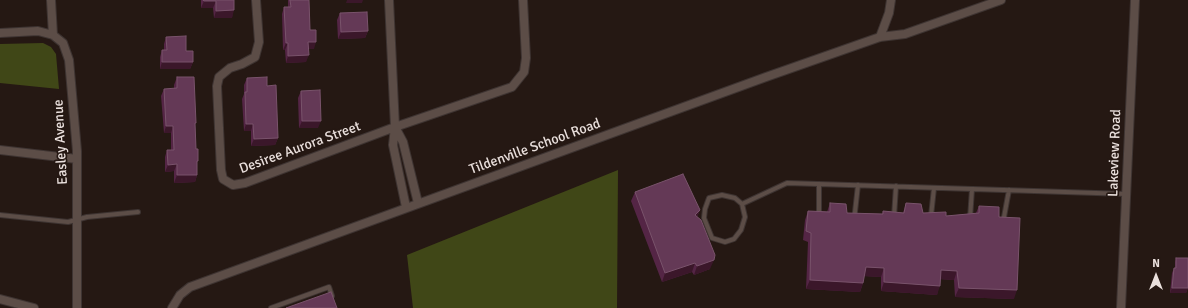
<!DOCTYPE html>
<html>
<head>
<meta charset="utf-8">
<style>
  body { margin:0 }
  #map { position:relative; width:1188px; height:308px; overflow:hidden; background:#251813; font-family:Signika,sans-serif }
  canvas { display:block }
  .north { position:absolute; left:1136px; top:256px; width:40px; height:40px; -webkit-text-stroke:3px #251813; paint-order:stroke; rotate:0deg; font-size:11px; font-weight:700; line-height:16px; text-align:center; color:#eae0dd }
  .north::after { content:''; display:block; margin:auto; width:14px; height:18px; background:#eae0dd; clip-path:polygon(50% 0,100% 100%,50% 72%,0 100%) }
</style>
</head>
<body>
<div id="map">
<canvas width="1188" height="308"></canvas>
<div class="north">N</div>
</div>
<script>
const ctx = document.querySelector('canvas').getContext('2d');
ctx.lineJoin = 'round';
function paint(path, color) { ctx.fillStyle = color; ctx.fill(path, 'evenodd'); }
const poly = rows => new Path2D(rows.map(r => 'M' + r).join(''));
function trace(path, color, width, dash) { ctx.strokeStyle = color; ctx.lineWidth = width; ctx.lineCap = dash ? 'butt' : 'round'; ctx.setLineDash(dash || []); ctx.stroke(path); }
function label(font, color, halo, rows, align = 'center') {
  ctx.font = font + ' Signika,sans-serif'; ctx.lineWidth = 3.5; ctx.setLineDash([]); ctx.textBaseline = 'middle'; ctx.strokeStyle = halo; ctx.fillStyle = color; for (const [text, x, y, turn = 0] of rows) {
    ctx.save(); ctx.translate(x, y); ctx.rotate((+turn || 0) * Math.PI / 180); ctx.textAlign = isNaN(turn) ? turn : align; if (halo) ctx.strokeText(text, 0, 0); ctx.fillText(text, 0, 0); ctx.restore();
  }
}
paint(poly([
  [43,43,51,47,56,54,59,89,0,83,0,44],
  [618,170,617,308,413,308,407,255]
]), '#404717');
const lane = poly([
  [742,204,745,217,741,230,734,239,725,242,712,238,704,218,705,209,709,198,722,195,735,198,742,204,787,183,1127,194],
  [819,211,819,184],
  [855,212,858,185],
  [0,215,68,222,87,217,138,212],
  [931,216,934,188],
  [894,217,896,186],
  [1004,217,1009,190],
  [970,219,972,189],
  [271,308,329,287,332,296]
]);
const street = poly([
  [51,0,53,35],
  [256,0,259,42,255,57,242,64,230,68,219,77,217,86,221,170,223,179,233,185,245,183,395,127,512,87,524,72,526,58,523,0],
  [389,0,395,127,393,145,406,207],
  [0,33,38,31,53,35,63,43,69,60,77,151,77,308],
  [880,37,889,13,891,0],
  [395,127,403,142,418,203],
  [0,150,77,159],
  [0,299,34,308],
  [172,308,180,295,190,287,766,77,880,37,905,34,1001,0],
  [1121,308,1135,0]
]);
trace(lane, '#3e3432', 6);
trace(street, '#3e3432', 10);
trace(lane, '#5c4d47', 4);
trace(street, '#5c4d47', 8);
paint(poly([
  [201,0,234,0,232,18,214,18,213,8,201,8],
  [288,0,309,0,310,30,314,49,308,49,306,62,286,63,285,50,283,50,282,14,284,7,288,7],
  [340,13,368,31,365,38,338,39,337,20],
  [166,37,186,51,193,62,190,69,160,69,160,57,162,50,164,50,164,44],
  [177,77,195,127,196,149,197,175,195,182,174,183,174,171,165,172,165,157,167,150,171,150,171,133,164,133,161,96,164,89,174,89,174,85],
  [247,78,267,86,278,138,275,145,251,146,251,131,244,131,242,99,244,94,244,85],
  [301,91,318,128,299,128,298,98],
  [635,192,700,210,697,217,710,269,694,275,692,272,662,282,631,201],
  [830,203,847,213,882,214,883,211,903,213,906,203,923,213,946,216,976,213,979,206,999,217,1014,299,955,297,954,280,940,279,937,295,881,291,881,277,864,276,863,283,860,292,806,289,808,242,803,240,805,220,808,211,827,212],
  [1176,258,1188,288,1186,293,1170,293,1172,273,1174,268,1175,268,1175,262]
]), '#542545');
paint(poly([
  [347,0,363,0,362,3,346,3],
  [204,1,216,1,213,8,201,8],
  [234,10,232,18,214,18,216,11],
  [368,31,365,38,338,39,341,32],
  [308,42,316,42,314,49,305,49],
  [286,43,288,43,285,50,283,50],
  [309,55,306,62,286,63,288,56],
  [162,62,193,62,190,69,160,69],
  [302,121,321,121,318,128,299,128],
  [246,124,253,124,251,131,244,131],
  [166,126,173,126,171,133,164,133],
  [278,138,275,145,251,146,254,139],
  [177,164,174,171,165,172,168,165],
  [177,175,197,175,195,182,174,183],
  [700,210,696,219,695,215],
  [714,260,710,269,694,275,697,266],
  [695,263,692,272,662,282,665,273],
  [866,267,884,268,881,277,863,276],
  [941,270,957,271,954,280,937,279],
  [810,280,863,283,860,292,806,289],
  [884,282,940,286,937,295,881,291],
  [959,288,1017,290,1014,299,955,297],
  [1172,288,1188,288,1186,293,1170,293]
]), '#3b172a');
const building = poly([
  [203,0,234,0,234,10,216,11,216,1,204,1,203,0],
  [290,0,309,0,310,30,316,30,316,42,308,42,309,55,288,56,288,43,286,43,284,7,291,7,290,0],
  [367,12,368,31,341,32,340,13,367,12],
  [186,36,186,51,193,51,193,62,162,62,162,50,167,50,166,37,186,36],
  [177,77,194,77,196,123,195,123,196,149,198,149,198,161,197,161,197,175,177,175,177,164,168,165,167,150,174,150,173,126,166,126,164,89,177,88,177,77],
  [267,77,267,86,276,85,278,138,254,139,253,124,246,124,245,92,247,92,247,78,267,77],
  [320,90,321,121,302,121,301,91,320,90],
  [683,174,700,210,695,215,701,220,715,255,714,260,697,266,695,263,665,273,635,192,683,174],
  [830,203,846,204,847,213,883,214,883,211,904,213,906,203,921,204,923,213,946,212,946,216,979,213,979,206,999,207,999,217,1020,218,1017,290,959,288,957,271,941,270,940,286,884,282,884,268,866,267,863,283,810,280,811,233,806,231,808,211,830,212,830,203],
  [1176,258,1188,258,1188,288,1172,288,1174,268,1176,268,1176,258],
  [331,292,337,308,286,308,331,292]
]);
paint(building, '#643956');
trace(building, '#79536b', 1);
label('14px', '#eae0dd', '#251813', [
  ["Easley Avenue",61,142,-93],
  ["Tildenville School Road",535,147,-20],
  ["Desiree Aurora Street",300,148,-20],
  ["Lakeview Road",1115,153,-88]
]);
</script>
</body>
</html>
